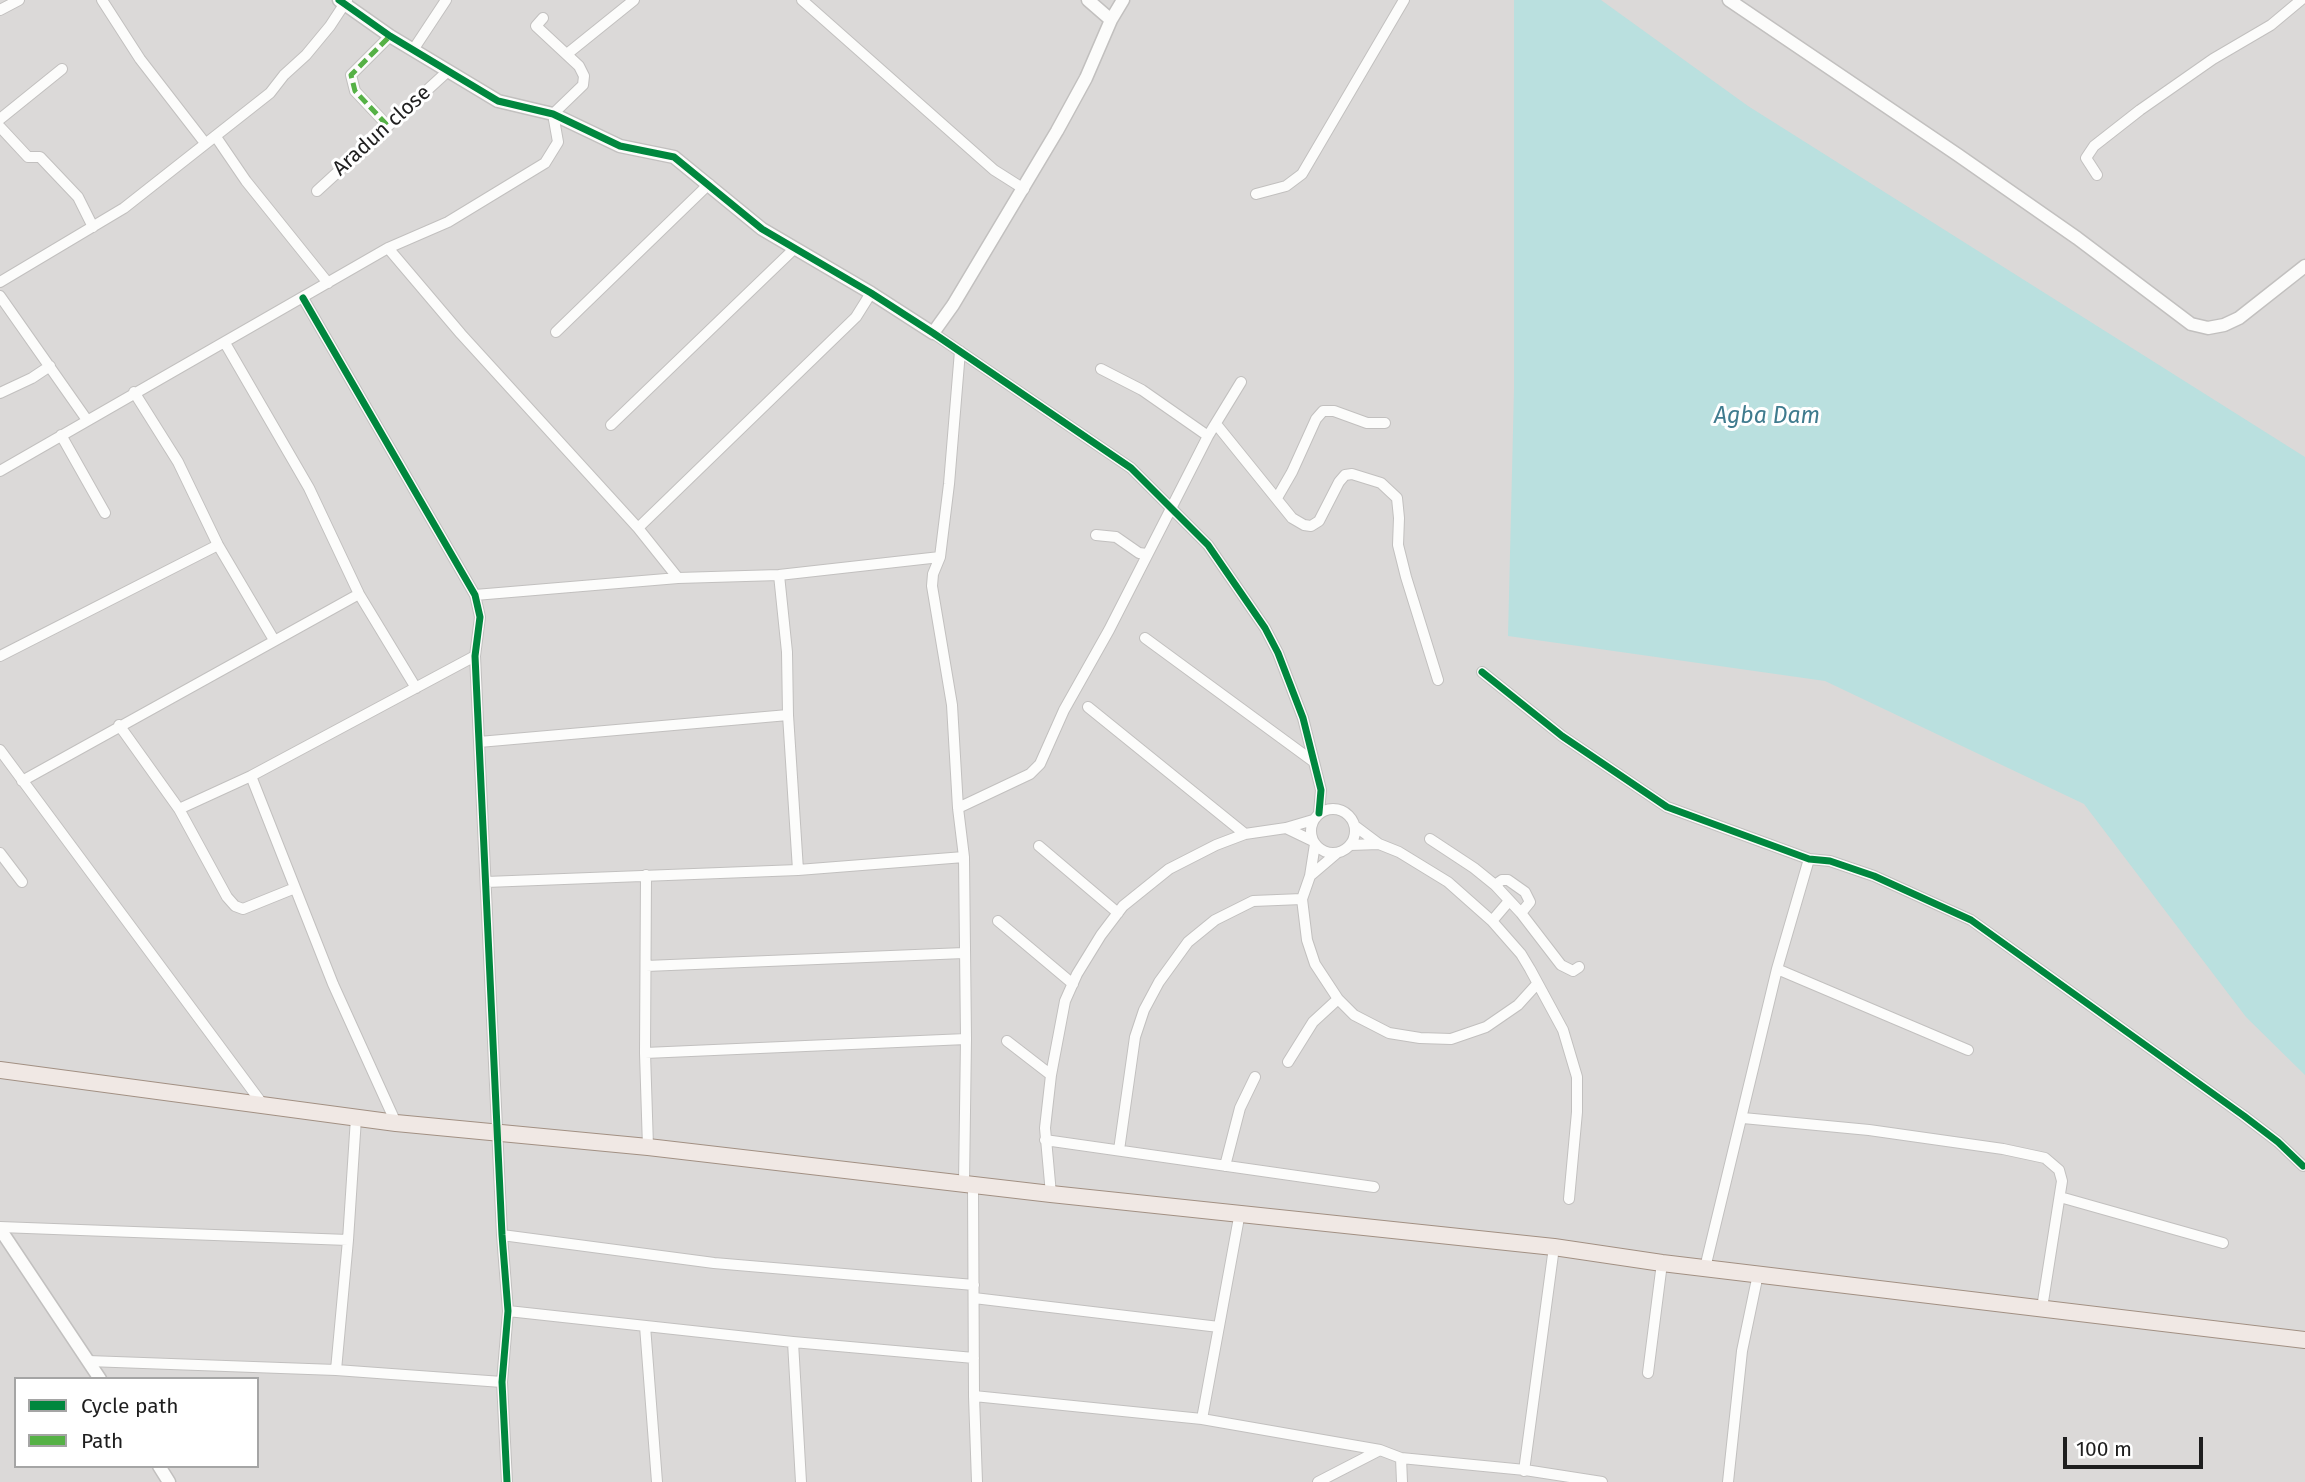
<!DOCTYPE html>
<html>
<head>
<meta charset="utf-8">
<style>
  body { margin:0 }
  #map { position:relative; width:2305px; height:1482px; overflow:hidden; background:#ece9e7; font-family:"Fira Sans",sans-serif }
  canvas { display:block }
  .legend { position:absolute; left:14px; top:1377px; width:245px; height:91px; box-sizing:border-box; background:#fff; border:2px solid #a5a5a5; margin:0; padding:9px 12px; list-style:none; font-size:21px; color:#1e1e1e }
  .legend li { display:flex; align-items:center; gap:14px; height:35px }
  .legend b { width:35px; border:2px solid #a5a5a5 }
  .scale { position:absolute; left:2063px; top:1437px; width:140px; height:32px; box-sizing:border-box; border:4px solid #1e1e1e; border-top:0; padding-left:9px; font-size:21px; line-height:24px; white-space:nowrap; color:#1e1e1e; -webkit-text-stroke:5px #fff; paint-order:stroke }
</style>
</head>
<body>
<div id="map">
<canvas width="2305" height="1482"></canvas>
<ul class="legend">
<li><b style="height:9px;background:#00873e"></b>Cycle path</li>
<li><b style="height:9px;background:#55b145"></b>Path</li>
</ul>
<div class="scale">100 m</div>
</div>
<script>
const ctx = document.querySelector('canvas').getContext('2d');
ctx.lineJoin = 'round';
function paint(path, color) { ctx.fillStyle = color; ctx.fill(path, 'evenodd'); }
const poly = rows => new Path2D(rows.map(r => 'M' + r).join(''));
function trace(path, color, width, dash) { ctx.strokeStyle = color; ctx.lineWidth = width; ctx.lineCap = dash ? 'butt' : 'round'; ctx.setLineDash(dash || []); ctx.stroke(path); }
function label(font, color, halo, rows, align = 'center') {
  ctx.font = font + ' "Fira Sans",sans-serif'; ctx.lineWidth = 6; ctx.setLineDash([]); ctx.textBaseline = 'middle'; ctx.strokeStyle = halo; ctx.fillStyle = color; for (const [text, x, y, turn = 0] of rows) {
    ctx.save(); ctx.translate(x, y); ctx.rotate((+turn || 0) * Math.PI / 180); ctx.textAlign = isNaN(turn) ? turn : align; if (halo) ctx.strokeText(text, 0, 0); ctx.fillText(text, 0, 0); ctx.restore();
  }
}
paint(poly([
  [0,0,2305,0,2305,1482,0,1482],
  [16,1379,257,1379,257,1466,16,1466]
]), '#dbd9d8');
paint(poly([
  [1514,0,1601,0,1748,106,2305,457,2305,1075,2246,1017,2084,804,1825,681,1508,636,1514,389]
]), '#bae0df');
const minor = poly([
  [102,0,140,59,205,143],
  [802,0,994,170,1024,189],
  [0,10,19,0],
  [413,50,446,0],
  [567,54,634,0],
  [0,119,62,69],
  [387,125,355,91,351,75,390,36],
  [0,127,28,157,40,157,78,197,93,227],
  [216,137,246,181,328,283],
  [2097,175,2086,158,2094,146,2140,110,2213,59,2271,25,2301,0],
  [317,191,448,71],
  [1256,194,1286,186,1302,174,1404,0],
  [388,248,461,334,638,528,678,578],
  [0,282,124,208,270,93,284,75,306,55,330,26,347,0],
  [0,296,87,420],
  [303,298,475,595,480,617,475,656,502,1235,508,1311,502,1382,507,1482],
  [556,332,709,184],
  [933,333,1131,468,1208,545,1265,628,1278,653,1303,718,1321,790,1319,813],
  [225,343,309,488,359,594,416,688],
  [960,351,949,484,940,557,933,574,932,586,952,705,958,808,964,857,966,1039,964,1184],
  [1101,369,1142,390,1208,436],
  [134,392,178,462,218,545,274,640],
  [0,393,32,378,50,366],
  [1216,424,1292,518,1304,525,1311,526,1319,521,1339,482,1345,475,1352,474,1381,483,1397,498,1399,518,1398,545,1406,577,1438,680],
  [611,425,794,249],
  [61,435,105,513],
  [0,471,388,248,448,222,545,163,558,142,553,114,583,85,584,76,579,66,536,26,543,18],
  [1277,498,1292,472,1316,419,1323,411,1334,411,1367,423,1385,423],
  [638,528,856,317,871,293],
  [1096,535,1116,537,1139,553,1147,554],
  [779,575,787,652,788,715,798,870],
  [475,595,678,578,779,575,940,557],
  [1145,638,1314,762],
  [0,656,218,545],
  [1482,672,1562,736,1667,807,1809,859,1830,861,1874,876,1971,920,2244,1116,2278,1142,2303,1166],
  [1088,707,1245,834],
  [119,725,179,809,227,897,235,906,243,909,295,888],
  [479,742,788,715],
  [0,750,264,1106],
  [251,776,333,984,396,1123],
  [22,781,359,594],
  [958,808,1030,774,1040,764,1064,710,1109,630,1208,436,1241,382],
  '1311 831a22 22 0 1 1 44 0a22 22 0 1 1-44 0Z',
  [179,809,251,776,475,656],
  [1355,826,1379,844,1399,852,1448,882,1492,921,1521,954,1530,969,1563,1030,1577,1077,1577,1112,1569,1199],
  [1286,828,1313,841],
  [1430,839,1474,868,1495,885,1521,913,1561,965,1573,971,1579,967],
  [1315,844,1310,876,1302,899,1307,940,1315,964,1338,999,1354,1015,1389,1033,1420,1038,1451,1039,1486,1027,1518,1005,1537,984],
  [1350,845,1379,844],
  [1039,846,1118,913],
  [0,853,22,882],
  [646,875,645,1053,648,1147],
  [1310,876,1337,853],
  [486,882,798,870,964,857],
  [1495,885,1502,880,1508,880,1525,892,1530,902,1521,913],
  [998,921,1073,984],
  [1492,921,1509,901],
  [646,966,964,953],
  [1777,969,1968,1050],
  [1007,1041,1051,1075],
  [645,1053,966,1039],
  [1288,1062,1313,1022,1338,999],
  [1743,1118,1869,1130,2003,1149,2045,1158,2059,1170,2062,1181,2042,1308],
  [1045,1140,1374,1187],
  [1119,1150,1135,1037,1144,1010,1159,982,1188,942,1215,920,1253,901,1302,899],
  [1225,1166,1240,1108,1255,1077],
  [973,1184,974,1396,977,1482],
  [1051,1194,1045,1128,1051,1075,1065,1001,1077,974,1101,935,1123,906,1169,869,1216,845,1245,834,1286,828,1313,820],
  [2060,1197,2223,1243],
  [0,1227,348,1240],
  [502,1235,714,1263,974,1285],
  [1705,1268,1777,969,1809,859],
  [974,1298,1219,1327],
  [508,1311,793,1342,974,1358],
  [645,1326,657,1482],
  [793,1342,801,1482],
  [88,1361,336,1370,502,1382],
  [336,1370,348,1240,356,1118],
  [1648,1373,1662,1263],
  [974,1396,1202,1419,1380,1450,1401,1458,1525,1470,1602,1482],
  [1202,1419,1240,1212],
  [1401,1458,1402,1482],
  [1524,1471,1554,1247],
  [1318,1482,1380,1450],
  [1728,1482,1742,1351,1758,1274]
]);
const tertiary = poly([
  [339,0,390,36,498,101,553,114,620,146,674,157,762,229,871,293,933,333,953,305,1057,131,1086,78,1111,20,1123,0],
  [1088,0,1111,20],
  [1729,0,1958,155,2077,238,2191,324,2208,328,2224,325,2239,318,2305,266],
  [0,1229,100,1379],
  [159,1466,169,1482]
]);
const primary = poly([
  [0,1070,396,1123,648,1147,1051,1194,1554,1247,1662,1263,2305,1340]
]);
trace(minor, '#c2c0bf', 12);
trace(tertiary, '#c2c0bf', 15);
trace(primary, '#a29083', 18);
trace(minor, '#fcfcfb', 10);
trace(tertiary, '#fcfcfb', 12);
trace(primary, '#f0e8e4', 16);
trace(poly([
  [387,125,355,91,351,75,390,36]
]), '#55b145', 5, [10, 5]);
trace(poly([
  [339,0,390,36,498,101,553,114,620,146,674,157,762,229,871,293,933,333,1131,468,1208,545,1265,628,1278,653,1303,718,1321,790,1319,813],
  [303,298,475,595,480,617,475,656,502,1235,508,1311,502,1382,507,1482],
  [1482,672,1562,736,1667,807,1809,859,1830,861,1874,876,1971,920,2244,1116,2278,1142,2303,1166]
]), '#00873e', 7);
label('21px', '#1e1e1e', '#fff', [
  ["Aradun close",382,131,-42]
]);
label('italic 23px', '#3f7b8e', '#fff', [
  ["Agba Dam",1767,417]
]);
</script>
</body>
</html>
